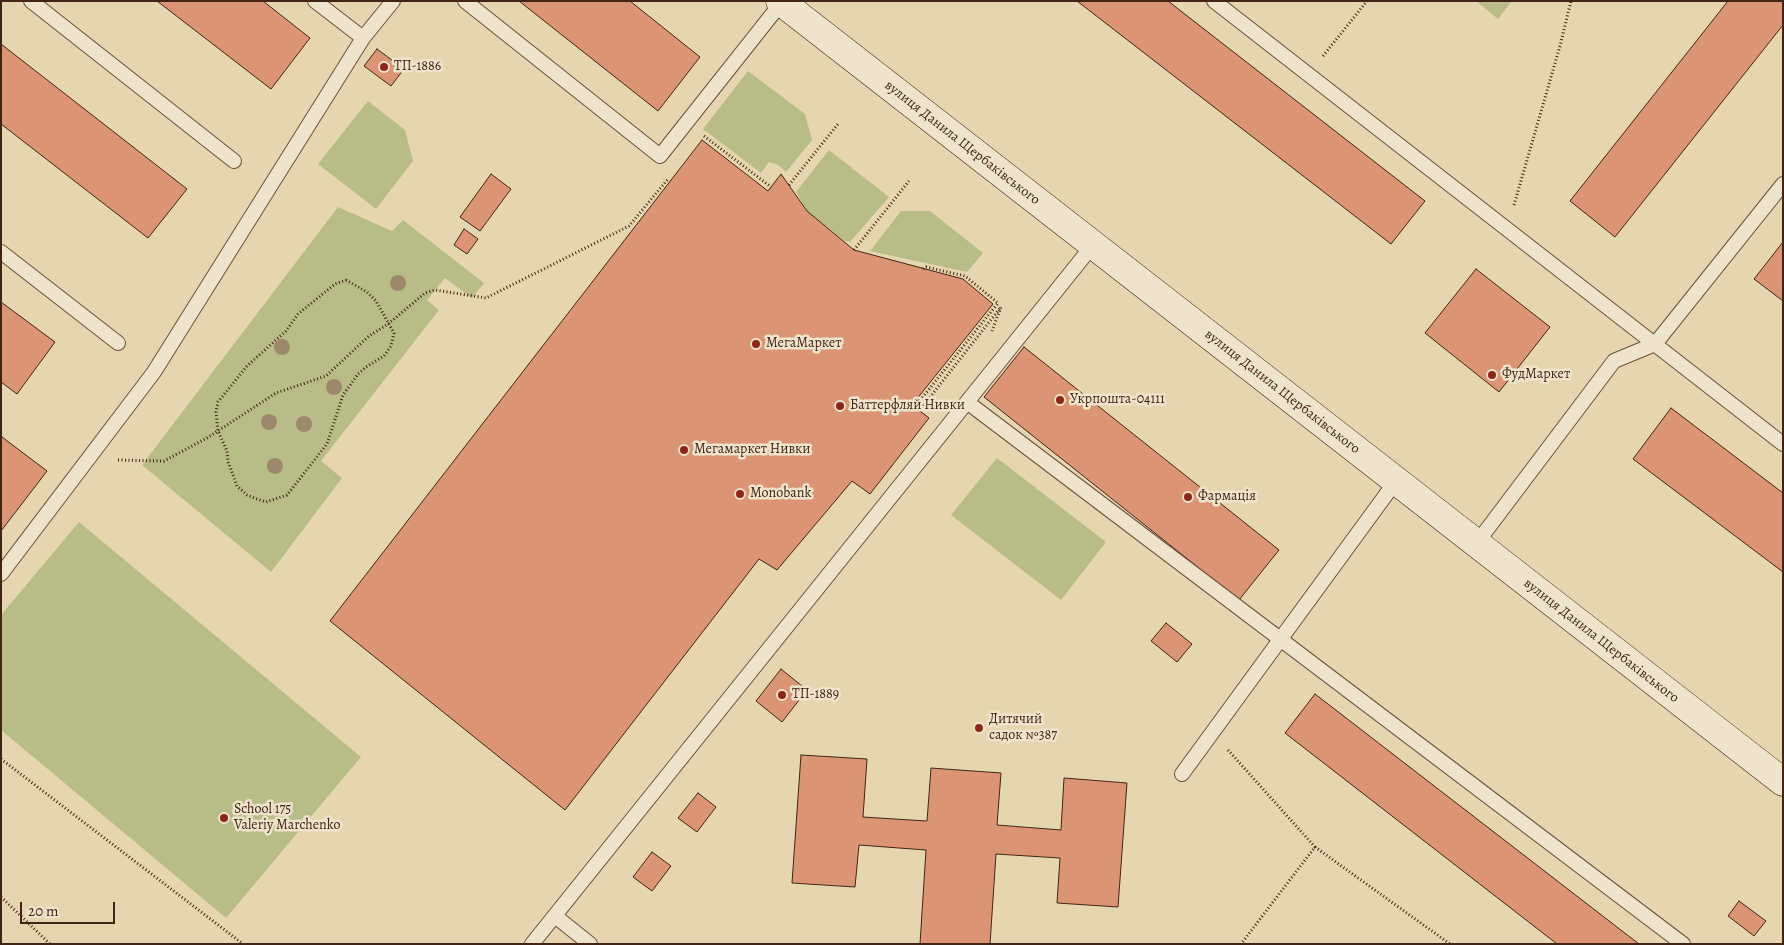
<!DOCTYPE html>
<html>
<head>
<meta charset="utf-8">
<style>
  body { margin:0 }
  #map { position:relative; width:1784px; height:945px; overflow:hidden; background:#e5d6af; font-family:Alegreya,serif }
  canvas { display:block }
  .frame { position:absolute; inset:0; border:2px solid #422417; pointer-events:none }
  .scale { position:absolute; left:20px; top:902px; width:95px; height:22px; box-sizing:border-box; border:2px solid #422417; border-top:0; padding-left:6px; font-size:15px; line-height:18px; white-space:nowrap; color:#422417; -webkit-text-stroke:4px #eee4cb; paint-order:stroke }
</style>
</head>
<body>
<div id="map">
<canvas width="1784" height="945"></canvas>
<div class="frame"></div>
<div class="scale">20 m</div>
</div>
<script>
const ctx = document.querySelector('canvas').getContext('2d');
ctx.lineJoin = 'round';
function paint(path, color) { ctx.fillStyle = color; ctx.fill(path, 'evenodd'); }
const poly = rows => new Path2D(rows.map(r => 'M' + r).join(''));
function trace(path, color, width, dash) { ctx.strokeStyle = color; ctx.lineWidth = width; ctx.lineCap = dash ? 'butt' : 'round'; ctx.setLineDash(dash || []); ctx.stroke(path); }
function label(font, color, halo, rows, align = 'center') {
  ctx.font = font + ' Alegreya,serif'; ctx.lineWidth = 5; ctx.setLineDash([]); ctx.textBaseline = 'middle'; ctx.strokeStyle = halo; ctx.fillStyle = color; for (const [text, x, y, turn = 0] of rows) {
    ctx.save(); ctx.translate(x, y); ctx.rotate((+turn || 0) * Math.PI / 180); ctx.textAlign = isNaN(turn) ? turn : align; if (halo) ctx.strokeText(text, 0, 0); ctx.fillText(text, 0, 0); ctx.restore();
  }
}
paint(poly([
  [1476,1,1512,1,1498,19],
  [748,71,805,114,812,140,786,172,778,165,769,162,761,173,703,129],
  [368,101,405,130,413,161,376,209,318,164],
  [829,150,889,197,850,242,845,241,807,211,796,192],
  [338,207,392,231,403,220,484,283,472,298,445,278,427,300,439,310,321,461,342,478,271,572,142,465],
  [901,211,930,211,983,253,967,272,870,251],
  [997,458,1106,542,1061,600,951,515],
  [79,522,361,757,226,918,1,730,1,615]
]), '#b8bd88');
const building = poly([
  [157,1,263,1,310,38,271,89,157,1],
  [519,1,630,1,700,57,658,111,519,1],
  [1077,1,1168,1,1425,201,1391,244,1077,1],
  [1728,1,1783,1,1783,25,1615,237,1570,201,1728,1],
  [1,44,187,189,148,238,1,124,1,44],
  [377,49,404,69,391,86,364,66,377,49],
  [702,140,768,191,781,174,807,211,854,250,963,279,993,304,912,405,929,418,870,494,852,481,777,570,759,559,565,810,330,621,702,140],
  [491,174,511,189,480,231,460,217,491,174],
  [464,229,478,239,467,254,454,245,464,229],
  [1783,242,1783,301,1754,279,1783,242],
  [1476,269,1550,327,1499,392,1425,333,1476,269],
  [1,302,55,342,17,394,1,382,1,302],
  [1024,347,1279,550,1239,600,984,397,1024,347],
  [1671,408,1783,493,1783,572,1633,459,1671,408],
  [2,437,47,471,1,531,1,438,2,437],
  [1166,623,1192,644,1177,662,1151,641,1166,623],
  [781,669,807,690,782,722,756,701,781,669],
  [1315,694,1639,944,1557,944,1285,733,1315,694],
  [801,755,867,759,863,817,927,821,931,768,1001,773,997,825,1061,830,1064,778,1127,783,1118,907,1057,903,1060,858,996,854,990,944,920,944,926,850,859,845,855,887,792,883,801,755],
  [698,793,716,807,697,832,678,818,698,793],
  [652,852,671,866,652,891,633,877,652,852],
  [1739,901,1766,921,1754,936,1728,916,1739,901]
]);
paint(building, '#db9574');
trace(building, '#422417', 1);
const service = poly([
  [31,1,234,161],
  [315,1,363,38],
  [465,1,660,156,782,2],
  [1214,1,1783,444],
  [1,252,118,343],
  [967,402,1683,944],
  [1476,544,1614,361,1655,344,1783,184],
  [1,574,154,372,363,38,393,1],
  [1182,774,1396,481],
  [555,916,590,944],
  [532,944,1093,245]
]);
const secondary = poly([
  [780,1,1783,782]
]);
trace(service, '#6b503d', 16);
trace(secondary, '#422417', 29);
trace(poly([
  [1323,56,1367,1],
  [704,136,771,187],
  [789,185,838,124],
  [1514,205,1560,46,1571,1],
  [854,250,909,181],
  [923,269,926,267,965,276,998,303,918,403,923,406,1001,307,992,331],
  [346,280,367,292,376,301,394,333,391,346,384,356,366,367,358,374,343,395,327,444,287,495,266,502,257,499,247,495,237,486,232,472,228,462,227,451,218,431,216,412,218,402,247,366,286,331,298,314,335,284,346,280],
  [118,460,164,461,207,438,276,393,326,376,369,336,388,324,425,293,435,290,486,298,629,226,668,179],
  [1228,750,1315,847,1241,944],
  [1,759,243,944],
  [1315,847,1450,944],
  [1,897,50,944]
]), '#422417', 3, [1, 2.5]);
trace(service, '#eee4cb', 14);
trace(secondary, '#eee4cb', 28);
ctx.fillStyle = '#9c896b';
for (const [x, y] of [
  [398,283],
  [282,347],
  [334,387],
  [269,422],
  [304,424],
  [275,466]
]) { ctx.beginPath(); ctx.arc(x, y, 8, 0, 2 * Math.PI); ctx.fill(); }
for (const [x, y, r, color] of [
  [384,67,5,"#8f2418"],
  [756,344,5,"#8f2418"],
  [1492,375,5,"#8f2418"],
  [1060,400,5,"#8f2418"],
  [840,406,5,"#8f2418"],
  [684,450,5,"#8f2418"],
  [740,494,5,"#8f2418"],
  [1188,497,5,"#8f2418"],
  [782,695,5,"#8f2418"],
  [979,728,5,"#8f2418"],
  [224,818,5,"#8f2418"]
]) { const dot = new Path2D(); dot.arc(x, y, r, 0, 2 * Math.PI); ctx.fillStyle = color; ctx.fill(dot); trace(dot, '#eee4cb', 2); }
label('14px', '#422417', '#eee4cb', [
  ["ТП-1886",394,67],
  ["МегаМаркет",766,344],
  ["ФудМаркет",1502,375],
  ["Укрпошта-04111",1070,400],
  ["Баттерфляй Нивки",850,406],
  ["Мегамаркет Нивки",694,450],
  ["Monobank",750,494],
  ["Фармація",1198,497],
  ["ТП-1889",792,695],
  ["Дитячий",989,720],
  ["садок №387",989,736],
  ["School 175",234,810],
  ["Valeriy Marchenko",234,826]
], 'left');
label('14px', '#422417', '#eee4cb', [
  ["вулиця Данила Щербаківського",962,143,38],
  ["вулиця Данила Щербаківського",1282,392,38],
  ["вулиця Данила Щербаківського",1601,641,38]
]);
</script>
</body>
</html>
